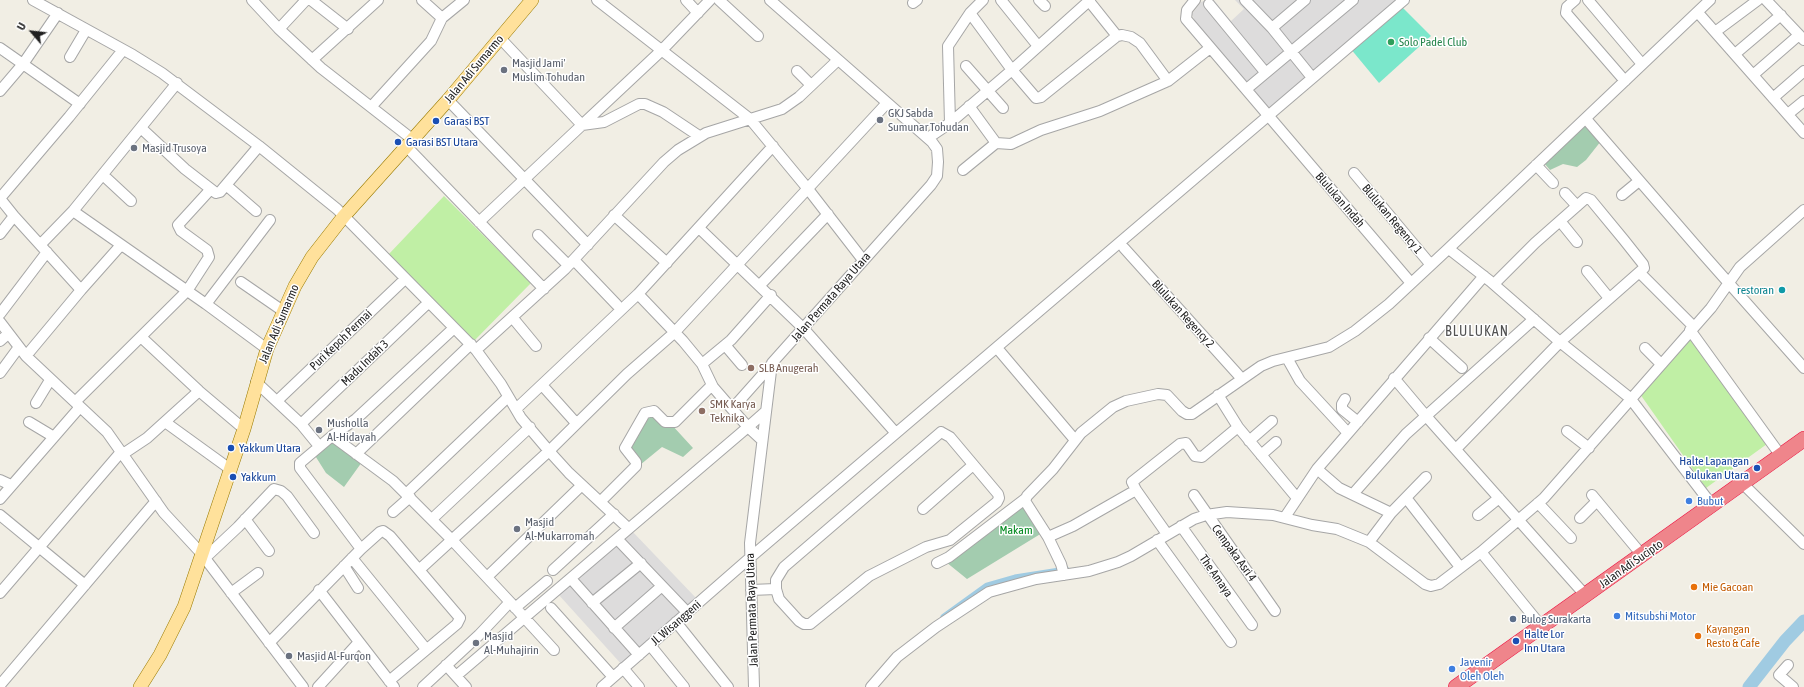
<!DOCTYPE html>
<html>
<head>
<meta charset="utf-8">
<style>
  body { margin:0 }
  #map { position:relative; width:1804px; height:687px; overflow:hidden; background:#f1eee4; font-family:"Asap Condensed",sans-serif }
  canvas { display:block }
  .north { position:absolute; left:12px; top:12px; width:40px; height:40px; -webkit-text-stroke:3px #fff; paint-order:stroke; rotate:298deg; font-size:11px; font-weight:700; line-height:16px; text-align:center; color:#1f1f1f }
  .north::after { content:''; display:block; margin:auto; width:14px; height:18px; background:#1f1f1f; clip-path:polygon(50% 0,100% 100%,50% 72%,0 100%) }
</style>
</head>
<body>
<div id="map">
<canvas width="1804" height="687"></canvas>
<div class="north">U</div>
</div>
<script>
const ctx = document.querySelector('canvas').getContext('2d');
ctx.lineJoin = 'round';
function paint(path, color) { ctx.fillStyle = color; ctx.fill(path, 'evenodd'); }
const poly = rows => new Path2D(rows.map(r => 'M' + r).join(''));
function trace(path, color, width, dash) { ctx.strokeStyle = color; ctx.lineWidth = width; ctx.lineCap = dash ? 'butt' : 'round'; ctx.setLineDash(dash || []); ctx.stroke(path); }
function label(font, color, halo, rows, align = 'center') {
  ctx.font = font + ' "Asap Condensed",sans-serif'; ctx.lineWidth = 3; ctx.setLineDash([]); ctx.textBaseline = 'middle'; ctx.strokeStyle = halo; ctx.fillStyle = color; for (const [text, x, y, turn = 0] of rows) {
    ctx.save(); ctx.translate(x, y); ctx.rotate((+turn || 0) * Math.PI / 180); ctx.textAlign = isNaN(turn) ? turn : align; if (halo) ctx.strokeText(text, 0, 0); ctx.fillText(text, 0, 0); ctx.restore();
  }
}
paint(poly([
  [1207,0,1214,0,1231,21,1244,9,1235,0,1401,0,1269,112,1197,27,1192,14,1201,2],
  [631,530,697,599,623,666,558,594]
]), '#dddcdc');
paint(poly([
  [444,196,531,283,472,343,388,255],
  [1691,338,1767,444,1706,488,1640,394]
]), '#c0efa5');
paint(poly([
  [1587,124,1601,141,1586,160,1577,167,1563,164,1550,170,1544,163,1584,125],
  [650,412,671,424,693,448,683,457,662,447,640,465,626,446],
  [331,438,362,462,344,487,326,473,314,454],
  [1023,503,1042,533,967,579,946,562]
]), '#a3ccaf');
paint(poly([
  [1399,4,1431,36,1379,83,1350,48]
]), '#7be7cb');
trace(poly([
  [944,617,987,586,1015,578,1066,570]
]), '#a0cbe2', 7);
trace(poly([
  [1749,687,1785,641,1804,621]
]), '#a0cbe2', 13);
const minor = poly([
  [33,0,133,55,162,73,259,146,337,209,476,350,501,384,521,418,549,451,569,473,628,528],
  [252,0,279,29,321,68,412,139],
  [311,0,348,29],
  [422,0,442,18,464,0],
  [597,0,750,119,808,189,863,260],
  [686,0,698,13],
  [719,0,758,36],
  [1001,0,1038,46],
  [1039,0,1045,6],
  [1195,0,1187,10,1186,19,1411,283],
  [1245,0,1272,28,1310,75],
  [1575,0,1567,7,1566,13,1625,81],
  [1588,0,1642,64],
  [1766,0,1804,40],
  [1089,1,1117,36],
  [913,3,917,0],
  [1209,4,1265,72],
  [970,13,1012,70,1036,98,1041,97,1117,36,1122,35,1131,37,1140,43,1168,81],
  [1700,15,1804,133],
  [1272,28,1305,0],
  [279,29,306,0],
  [1715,32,1758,0],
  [500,38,582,125,662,50,710,0],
  [0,48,80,104],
  [1735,54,1781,15],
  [70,57,86,30],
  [312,60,378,0],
  [966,66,1003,108],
  [797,71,811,85],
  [1753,75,1799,35],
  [1249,87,1353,0],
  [0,91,23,64,58,13],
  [1773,98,1804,71],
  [448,100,588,245],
  [969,106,996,143,1011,144,1041,130,1100,111,1168,81,1210,48],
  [371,107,431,41,442,18],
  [1788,114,1804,101],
  [1586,119,1703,254,1804,368],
  [950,123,948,46,970,13,983,0],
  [141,128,185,169,216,193,220,192,259,146],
  [928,138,950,123,1012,70,1090,0],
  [406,146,544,289],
  [1536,165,1553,183],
  [963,170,996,143],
  [1354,173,1431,265],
  [103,175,131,201],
  [226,185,256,211],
  [1565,193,1577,206],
  [1622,195,1639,181],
  [73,211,206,304,267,349],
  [614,215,667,263],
  [1560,221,1577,242],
  [479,222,582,125,604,122,639,104,645,104,663,112,699,136],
  [699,228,804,329,894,431],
  [0,234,14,216],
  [538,235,568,265],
  [41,244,73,211,177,83],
  [1124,248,1242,379],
  [1449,249,1490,281,1560,342,1630,398,1712,505],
  [574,260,617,305],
  [1587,271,1609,298],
  [1640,273,1694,327],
  [241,282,283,311],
  [760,285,828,214],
  [81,290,121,245],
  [638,294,683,341,702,364],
  [206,304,270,220],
  [0,314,47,252],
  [512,317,536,346],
  [0,322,26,356,107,432,164,513,201,553,303,687],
  [1690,330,1781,456],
  [141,337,199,391,244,429],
  [1429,338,1462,368],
  [0,341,8,334],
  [725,345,742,365],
  [997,348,1075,440],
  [1645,348,1661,364],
  [476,350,565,269,664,162,678,150,706,133,782,109,799,97,838,60],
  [26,356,81,290,14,216,2,201,1,197,69,117,123,50],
  [1287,358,1300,381,1348,433],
  [0,373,19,347],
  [1394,378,1426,416,1586,596],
  [256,382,301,424,319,446],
  [542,385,576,423],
  [1218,395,1238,427,1297,498],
  [1345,399,1342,404,1342,409,1358,422],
  [278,400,405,279],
  [75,402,187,291,209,257,207,250,181,231,178,225,210,190],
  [36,403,50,380],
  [516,409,638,294,773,146],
  [732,409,713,387,702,364,731,340,771,295],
  [29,422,54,437],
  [165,422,230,469],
  [301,424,428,303],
  [1567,431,1589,448],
  [941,432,950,437,998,494,999,498,997,502,950,540,926,547,869,576,810,624,804,624,799,621,779,599,776,589,776,580,784,567,941,432],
  [332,436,356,419,454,328],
  [762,440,748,427,765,412],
  [1249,441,1272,421],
  [1456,449,1560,342,1644,268,1643,264,1624,240,1591,200,1586,198,1535,243,1494,284],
  [123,454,147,438,199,391],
  [356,454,471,344],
  [1261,455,1276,442],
  [1317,469,1339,488,1391,513],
  [0,480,11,485],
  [1743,484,1804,544],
  [1136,490,1132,482,1180,444,1186,443,1195,456,1202,457,1238,427],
  [406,494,508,397],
  [1353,494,1406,434,1534,319],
  [1194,495,1275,611],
  [1592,495,1642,555],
  [0,499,80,407],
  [1407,499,1460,567],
  [600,502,636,466,636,462,625,448,645,413,654,411,665,422,675,422,712,385],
  [1538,503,1571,538],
  [923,509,973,465],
  [393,512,410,497],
  [0,515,85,585],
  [1478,515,1499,498],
  [1285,517,1317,469,1484,276],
  [1580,518,1597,501],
  [245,519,269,551],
  [432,519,530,427],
  [1181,526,1252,625],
  [1048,537,1073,526,1136,490,1167,534],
  [1157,540,1231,642],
  [620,542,684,609],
  [1369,542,1391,513,1426,477],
  [361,549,300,468,300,463,332,436,393,481,452,540,510,602,479,635,423,687],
  [1481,552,1542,627],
  [205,558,238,527,274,489,281,491,287,496,314,533],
  [352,558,426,649],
  [937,563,949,557,1025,499],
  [344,566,358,588],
  [419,570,549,451,627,374,674,333,887,103],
  [553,570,614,514],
  [1064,575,1061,564,1048,537,1025,501,1027,496,1053,469,1081,433,1113,407,1126,401,1158,394,1167,395,1182,411,1187,414,1192,414,1261,366,1273,361,1329,347,1355,331,1389,304,1448,249,1710,0],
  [487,577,582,485],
  [573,581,639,655],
  [319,590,394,687],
  [751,590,776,589],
  [0,593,121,452],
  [231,593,258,573],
  [510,602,554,650],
  [592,603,641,563],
  [515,608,547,581],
  [551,608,613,677],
  [676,622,728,687],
  [614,628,662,586],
  [269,643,361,549,380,532,383,531,390,536,460,618,457,624,389,681],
  [650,645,684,687],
  [446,665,466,687],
  [1788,665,1779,675,1793,687],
  [623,668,639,687],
  [456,676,748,427,732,409,772,364],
  [0,685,156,501],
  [318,687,359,642],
  [602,687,752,556,1404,0],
  [754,687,750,543,772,363,931,185,937,176,938,162,937,149,932,142,770,0],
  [871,687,897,657,936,627,989,592,1036,579,1089,571,1118,562,1131,556,1194,519,1206,515,1227,512,1273,515,1312,525,1337,529,1369,542,1425,584,1431,586,1439,584,1481,552,1544,498,1711,308,1740,267,1804,210]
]);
const major = poly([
  [140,687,160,655,184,607,244,429,267,349,295,286,312,257,344,216,448,100,532,0]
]);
const highway = poly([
  [1456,687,1804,439]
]);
trace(minor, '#a6a6a6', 12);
trace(major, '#9a7b00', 14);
trace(highway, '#ec1442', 16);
trace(minor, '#fff', 10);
trace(major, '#ffe19b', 13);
trace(highway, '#ef858b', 15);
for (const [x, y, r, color] of [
  [1391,42,4,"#2e9e5b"],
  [504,70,4,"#6b7280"],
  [880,120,4,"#6b7280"],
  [436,121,4,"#1a4fb4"],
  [398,142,4,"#1a4fb4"],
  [134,148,4,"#6b7280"],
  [1782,290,4,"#0f9aa8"],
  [751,368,4,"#8d6e63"],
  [702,411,4,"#8d6e63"],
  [319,430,4,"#6b7280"],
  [231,448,4,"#1a4fb4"],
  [1757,468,4,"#1a4fb4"],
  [233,477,4,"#1a4fb4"],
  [1689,501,4,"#3f7fe0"],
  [517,529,4,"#6b7280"],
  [1694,587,4,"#e8710a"],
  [1617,616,4,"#3f7fe0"],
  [1513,619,4,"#5c6f8a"],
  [1698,636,4,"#e8710a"],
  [1516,641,4,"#1a4fb4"],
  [476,643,4,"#6b7280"],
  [289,656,4,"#6b7280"],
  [1452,669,4,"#3f7fe0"]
]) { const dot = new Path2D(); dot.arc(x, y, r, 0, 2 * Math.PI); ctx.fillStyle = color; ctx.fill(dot); trace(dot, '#fff', 1.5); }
label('12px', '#27864d', '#fff', [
  ["Solo Padel Club",1399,42]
], 'left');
label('12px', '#5b616d', '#fff', [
  ["Masjid Jami'",512,63],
  ["Muslim Tohudan",512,77],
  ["GKJ Sabda",888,113],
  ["Sumunar Tohudan",888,127],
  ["Masjid Trusoya",142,148],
  ["Musholla",327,423],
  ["Al-Hidayah",327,437],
  ["Masjid",525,522],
  ["Al-Mukarromah",525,536],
  ["Masjid",484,636],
  ["Al-Muhajirin",484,650],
  ["Masjid Al-Furqon",297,656]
], 'left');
label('12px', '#1f1f1f', '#fff', [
  ["Jalan Adi Sumarmo",474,69,-50],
  ["Blulukan Indah",1340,200,49],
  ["Blulukan Regency 1",1392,219,50],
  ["Jalan Permata Raya Utara",831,297,-49],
  ["Blulukan Regency 2",1183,314,48],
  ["Jalan Adi Sumarmo",279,324,-67],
  ["Puri Kepoh Permai",341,340,-44],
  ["Madu Indah 3",365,363,-44],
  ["Cempaka Asri 4",1234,553,54],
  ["Jalan Adi Sucipto",1631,564,-35],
  ["The Amaya",1216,576,55],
  ["Jalan Permata Raya Utara",752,610,-92],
  ["Jl. Wisanggeni",676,623,-41]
]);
label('12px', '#164399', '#fff', [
  ["Garasi BST",444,121],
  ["Garasi BST Utara",406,142],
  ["Yakkum Utara",239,448],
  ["Halte Lapangan",1749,461,"right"],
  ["Bulukan Utara",1749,475,"right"],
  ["Yakkum",241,477],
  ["Halte Lor",1524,634],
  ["Inn Utara",1524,648]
], 'left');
label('12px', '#0d838f', '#fff', [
  ["restoran",1774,290]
], 'right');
label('12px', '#785e54', '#fff', [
  ["SLB Anugerah",759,368],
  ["SMK Karya",710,404],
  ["Teknika",710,418]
], 'left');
label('12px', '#366cbe', '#fff', [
  ["Bubut",1697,501],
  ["Mitsubshi Motor",1625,616],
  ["Javenir",1460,662],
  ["Oleh Oleh",1460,676]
], 'left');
label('12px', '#01891e', '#fff', [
  ["Makam",1016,530]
]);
label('12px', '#c56008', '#fff', [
  ["Mie Gacoan",1702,587],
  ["Kayangan",1706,629],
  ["Resto & Cafe",1706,643]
], 'left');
label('12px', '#4e5e75', '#fff', [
  ["Bulog Surakarta",1521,619]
], 'left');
ctx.letterSpacing = '1px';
label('14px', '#525252', '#fff', [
  ["BLULUKAN",1477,332]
]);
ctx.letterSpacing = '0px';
</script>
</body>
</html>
